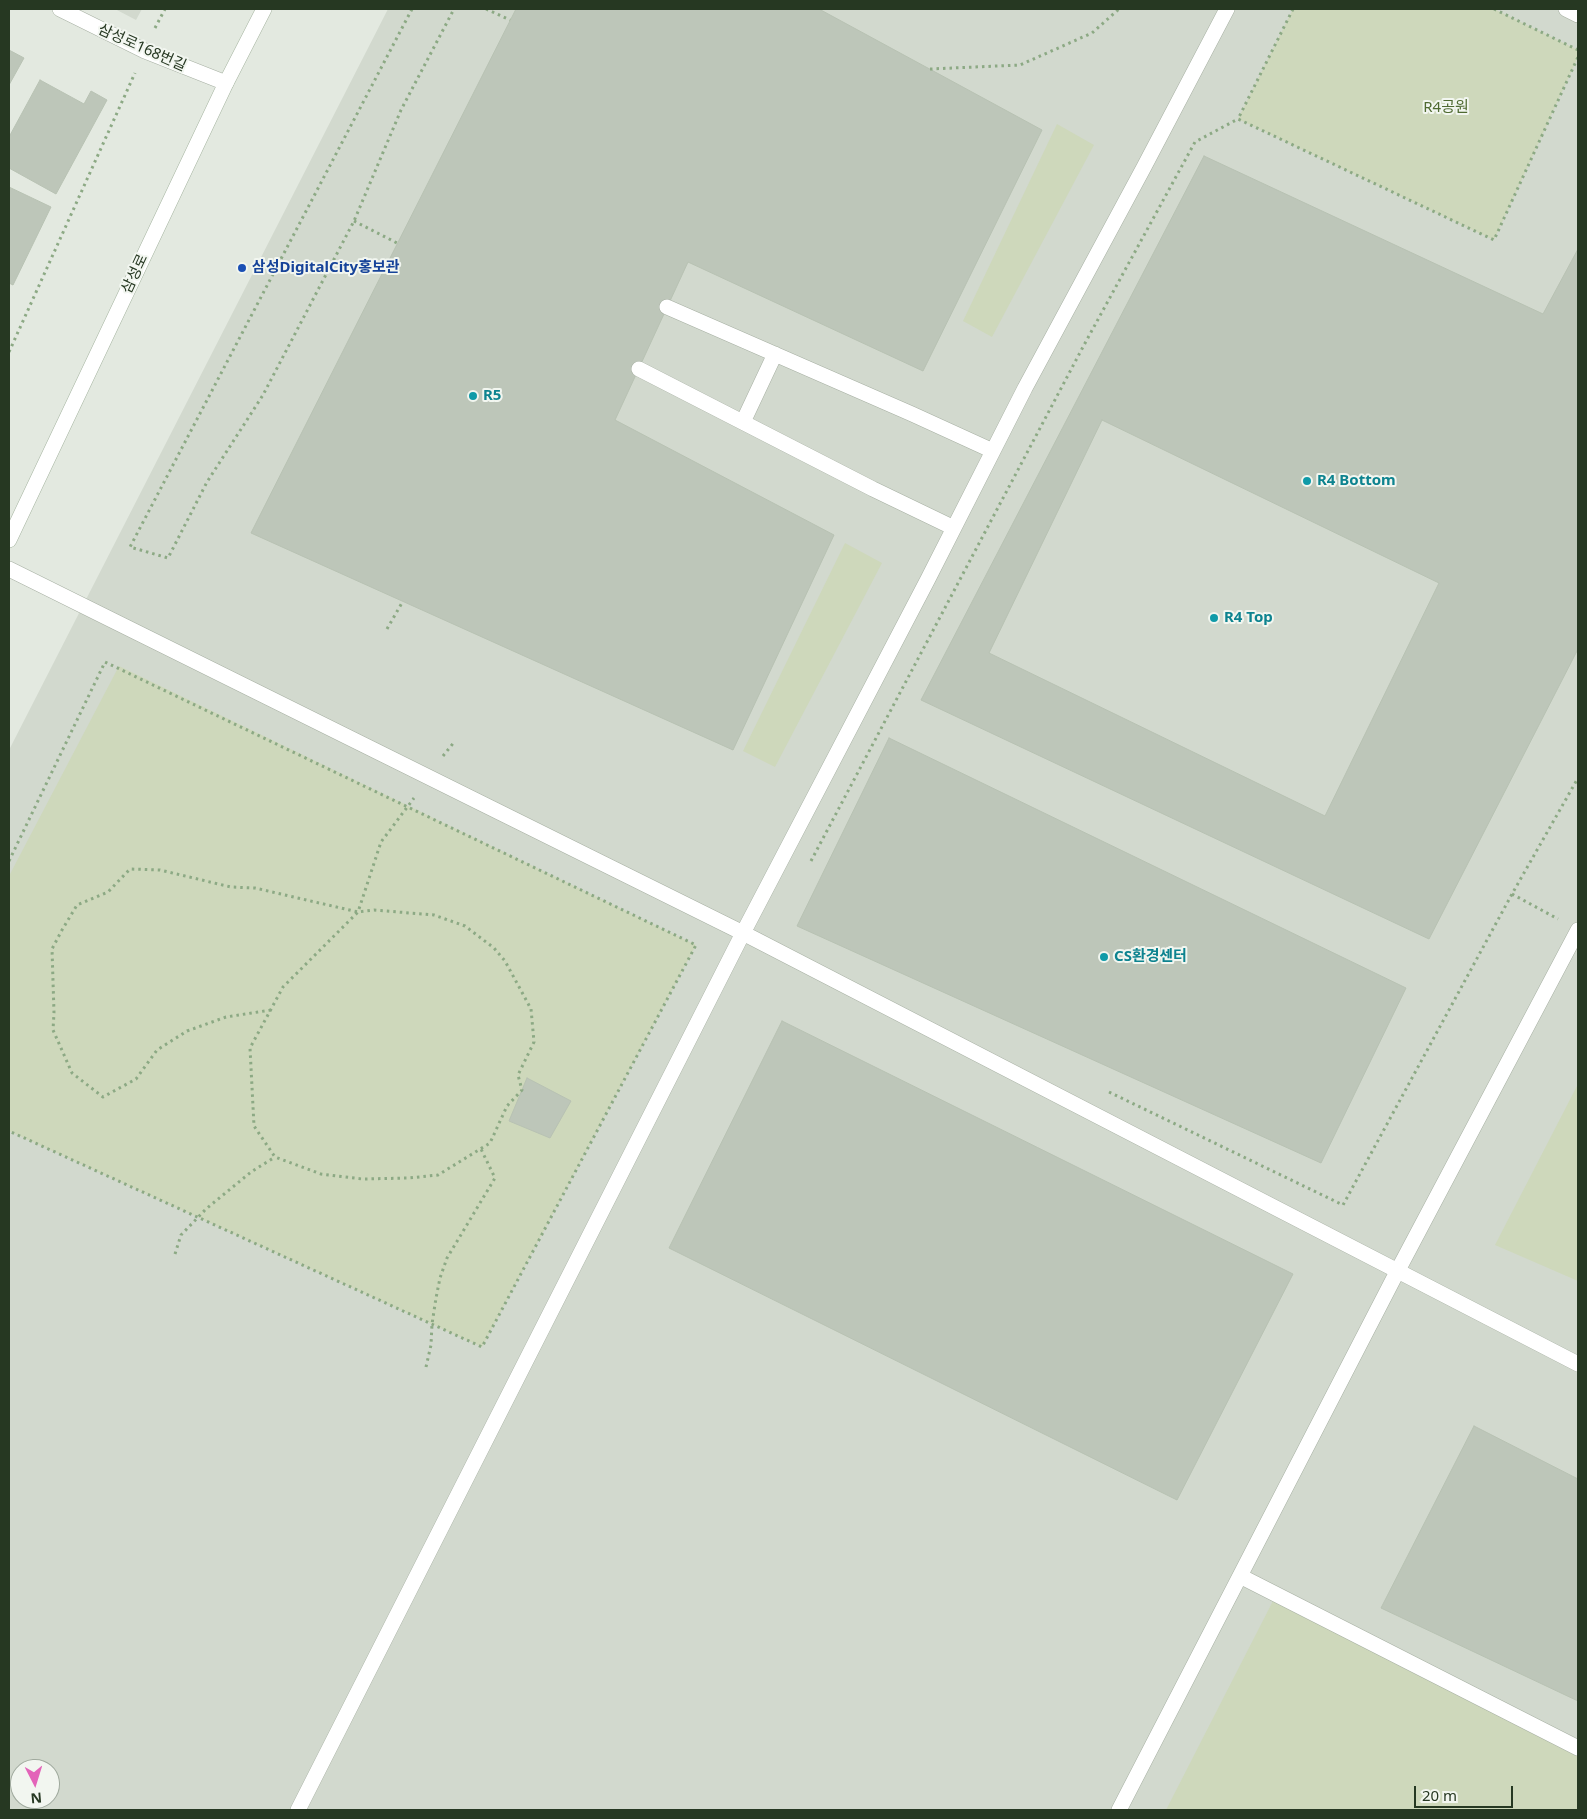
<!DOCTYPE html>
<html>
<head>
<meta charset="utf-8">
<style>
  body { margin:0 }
  #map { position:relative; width:1587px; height:1819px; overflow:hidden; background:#e3e9e0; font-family:"Noto Sans",sans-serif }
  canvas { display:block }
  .frame { position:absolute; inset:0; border:10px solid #263822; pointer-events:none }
  .north { position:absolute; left:10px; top:1759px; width:50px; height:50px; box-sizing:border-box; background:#f2f6f0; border:1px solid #a0aa9e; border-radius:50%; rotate:175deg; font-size:14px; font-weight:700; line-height:20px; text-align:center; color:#263822 }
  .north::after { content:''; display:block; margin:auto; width:18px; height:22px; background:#e364b9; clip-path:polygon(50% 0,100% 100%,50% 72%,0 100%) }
  .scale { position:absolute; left:1414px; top:1786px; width:99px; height:22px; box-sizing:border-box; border:2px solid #263822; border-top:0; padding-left:6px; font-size:15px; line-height:18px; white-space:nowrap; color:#263822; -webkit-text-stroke:4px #f2f6f0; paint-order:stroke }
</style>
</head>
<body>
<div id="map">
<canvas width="1587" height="1819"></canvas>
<div class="frame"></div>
<div class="north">N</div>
<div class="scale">20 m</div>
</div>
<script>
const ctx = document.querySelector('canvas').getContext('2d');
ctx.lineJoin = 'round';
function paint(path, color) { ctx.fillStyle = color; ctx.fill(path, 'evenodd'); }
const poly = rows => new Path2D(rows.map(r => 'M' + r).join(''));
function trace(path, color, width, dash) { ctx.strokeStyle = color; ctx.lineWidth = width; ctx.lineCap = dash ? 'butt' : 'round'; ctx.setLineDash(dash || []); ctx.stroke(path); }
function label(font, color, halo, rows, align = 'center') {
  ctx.font = font + ' "Noto Sans","Noto Sans KR",sans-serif'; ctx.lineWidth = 4; ctx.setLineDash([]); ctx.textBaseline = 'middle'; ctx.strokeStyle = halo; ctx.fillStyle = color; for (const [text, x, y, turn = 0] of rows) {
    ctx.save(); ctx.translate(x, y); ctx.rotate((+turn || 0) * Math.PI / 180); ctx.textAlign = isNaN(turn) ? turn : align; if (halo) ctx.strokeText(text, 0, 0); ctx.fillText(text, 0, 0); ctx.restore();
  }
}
paint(poly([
  [115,9,142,9,136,20],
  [388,9,1578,9,1578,1810,9,1810,9,750],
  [20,1769,50,1769,50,1799,20,1799]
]), '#d2d9ce');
paint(poly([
  [1293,9,1494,9,1578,50,1578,57,1494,240,1238,119],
  [1057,124,1094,145,992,337,963,321],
  [845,543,882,563,775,767,743,751],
  [119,666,696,945,482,1347,9,1131,9,876],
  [1578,1084,1578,1281,1495,1245],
  [1275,1597,1578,1755,1578,1810,1166,1810]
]), '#ced8bb');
const building = poly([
  [516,9,819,9,1042,130,923,371,688,262,615,420,834,535,733,750,251,533,516,9],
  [9,50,24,58,9,85,9,50],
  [40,80,84,104,91,91,107,100,56,194,9,168,9,137,40,80],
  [1204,156,1543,314,1578,249,1578,649,1429,939,921,700,1204,156],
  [9,187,51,207,13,285,9,283,9,187],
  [1102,420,1439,583,1325,816,989,653,1102,420],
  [889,738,1406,988,1321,1163,797,926,889,738],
  [782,1021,1293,1274,1177,1500,669,1248,782,1021],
  [527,1078,571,1101,550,1138,509,1121,527,1078],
  [1474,1426,1578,1479,1578,1701,1381,1608,1474,1426]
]);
paint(building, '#bdc6b9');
trace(building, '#b8c2b3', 1);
const lane = poly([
  [1566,9,1578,15],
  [667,307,912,414,993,451],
  [639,369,873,489,954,528],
  [743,422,775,354],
  [9,569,743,933,1578,1364],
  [1240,1576,1578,1748],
  [298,1810,743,933,928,579,1025,388,1144,167,1227,9],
  [1119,1810,1397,1272,1578,930]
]);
const street = poly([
  [60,9,145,51,226,83]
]);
const secondary = poly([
  [9,540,226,83,264,9]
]);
trace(lane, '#a7b0a3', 16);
trace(street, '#a7b0a3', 16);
trace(secondary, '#a5b4a0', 16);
trace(poly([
  [412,9,130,547,168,558,207,482,263,395,354,221,401,110,454,9],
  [486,9,510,20],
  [1293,9,1238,119,1494,240,1578,57],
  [1494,9,1578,50],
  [155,28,165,9],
  [930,69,1020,65,1092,33,1119,9],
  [354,221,397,243],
  [9,352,135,73],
  [387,629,403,601],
  [443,756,455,741],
  [9,861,105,662,696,945,482,1347,9,1131],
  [811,861,1084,345,1195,142,1238,119],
  [1512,894,1558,919],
  [271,1010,226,1017,187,1031,157,1050,136,1079,103,1097,72,1073,53,1030,54,1013,52,949,62,930,77,905,108,892,130,869,160,870,231,887,255,888,358,912,374,910,434,915,465,926,494,948,505,961,531,1009,534,1042,518,1075,522,1090,507,1106,490,1143,438,1175,409,1178,362,1179,321,1174,275,1157,254,1126,250,1048,283,987,358,912,381,842,414,798],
  [1109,1092,1343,1205,1512,894,1578,778],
  [175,1254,181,1235,206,1209,251,1172,275,1157],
  [426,1367,431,1345,432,1324,436,1298,440,1278,447,1258,495,1178,481,1149]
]), '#8ca984', 3, [2.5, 4]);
trace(lane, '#fff', 15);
trace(street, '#fff', 15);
trace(secondary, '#fff', 15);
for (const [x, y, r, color] of [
  [242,268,5,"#1a4fb4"],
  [473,396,5,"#0f9aa8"],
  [1307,481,5,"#0f9aa8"],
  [1214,618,5,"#0f9aa8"],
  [1104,957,5,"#0f9aa8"]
]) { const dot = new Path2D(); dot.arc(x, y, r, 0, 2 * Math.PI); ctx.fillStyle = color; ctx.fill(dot); trace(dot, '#f2f6f0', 2); }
label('15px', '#263822', '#f2f6f0', [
  ["삼성로168번길",142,48,24],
  ["삼성로",135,274,-65]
]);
label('15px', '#4f6a31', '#f2f6f0', [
  ["R4공원",1446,108]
]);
label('bold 15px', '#164399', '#f2f6f0', [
  ["삼성DigitalCity홍보관",252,268]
], 'left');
label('bold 15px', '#0d838f', '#f2f6f0', [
  ["R5",483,396],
  ["R4 Bottom",1317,481],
  ["R4 Top",1224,618],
  ["CS환경센터",1114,957]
], 'left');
</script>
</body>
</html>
